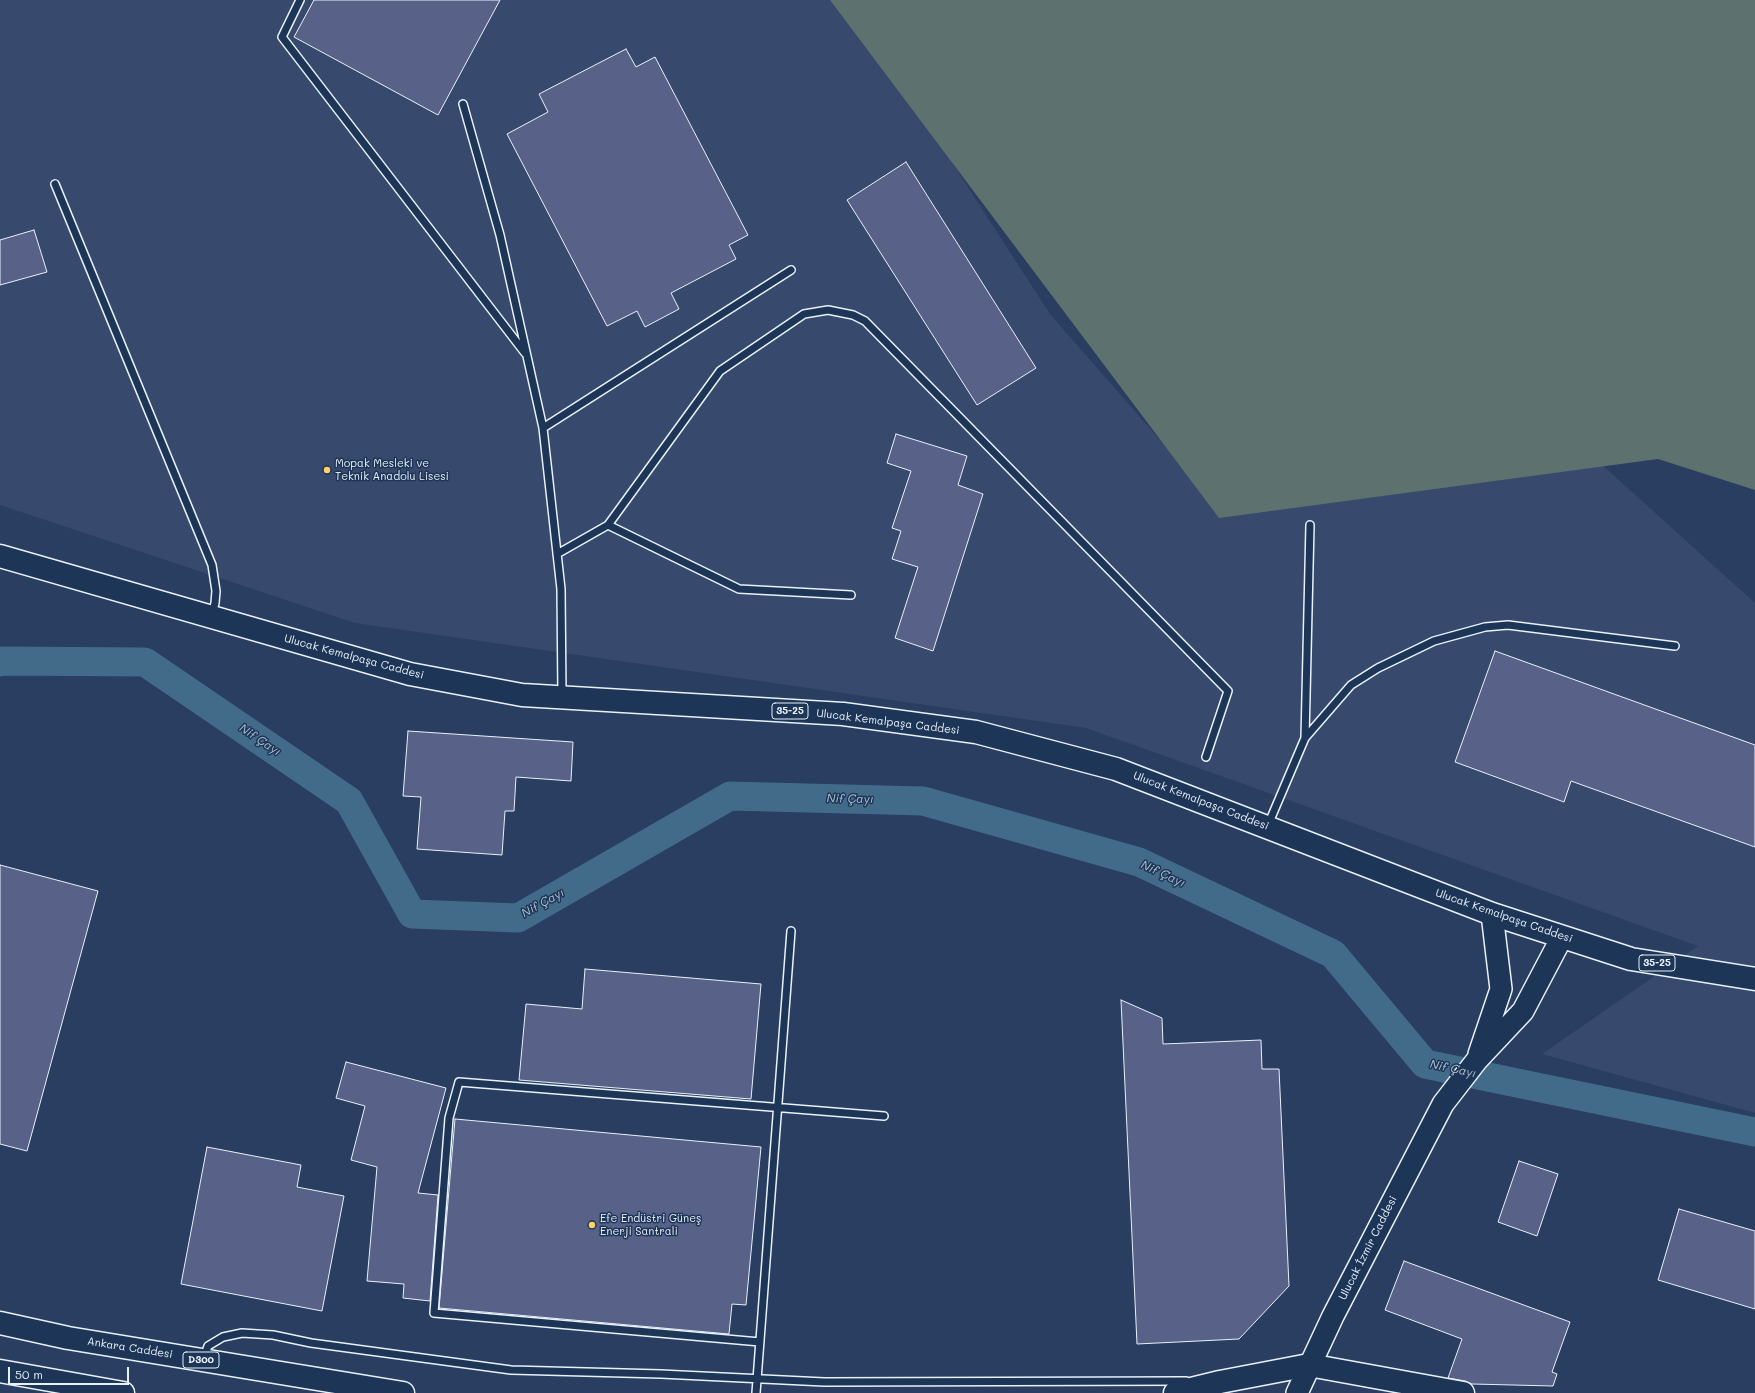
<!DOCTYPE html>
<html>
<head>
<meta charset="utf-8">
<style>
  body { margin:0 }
  #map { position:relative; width:1755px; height:1393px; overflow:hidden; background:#293e61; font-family:Mali,sans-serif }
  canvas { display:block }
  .scale { position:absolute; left:8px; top:1367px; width:121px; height:18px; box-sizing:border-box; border:2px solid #e8f1f8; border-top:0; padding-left:5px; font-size:12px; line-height:14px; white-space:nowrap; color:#e8f1f8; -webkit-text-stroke:3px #1d3557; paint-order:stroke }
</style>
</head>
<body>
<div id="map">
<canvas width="1755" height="1393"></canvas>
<div class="scale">50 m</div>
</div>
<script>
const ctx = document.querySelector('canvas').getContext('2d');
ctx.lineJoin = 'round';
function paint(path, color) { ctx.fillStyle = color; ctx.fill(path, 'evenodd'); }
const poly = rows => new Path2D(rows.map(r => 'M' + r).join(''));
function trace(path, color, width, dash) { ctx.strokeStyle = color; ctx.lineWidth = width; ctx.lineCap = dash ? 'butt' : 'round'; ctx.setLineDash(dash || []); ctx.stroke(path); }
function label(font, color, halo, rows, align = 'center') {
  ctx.font = font + ' Mali,sans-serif'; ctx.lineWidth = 3; ctx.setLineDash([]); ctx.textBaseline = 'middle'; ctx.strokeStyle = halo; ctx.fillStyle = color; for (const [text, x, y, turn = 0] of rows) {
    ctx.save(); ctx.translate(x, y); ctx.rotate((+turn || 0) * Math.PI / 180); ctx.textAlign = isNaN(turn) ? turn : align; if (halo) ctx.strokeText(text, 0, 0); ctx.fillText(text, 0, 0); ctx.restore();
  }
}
paint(poly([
  [0,0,847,0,1050,314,1222,511,1589,453,1755,603,1755,1113,1542,1054,1698,946,1086,728,355,623,0,505]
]), '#37496d');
paint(poly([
  [830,0,1755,0,1755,490,1658,459,1219,518]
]), '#5d726e');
trace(poly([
  [0,662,3,661,145,662,349,801,412,914,518,918,730,796,923,801,1139,862,1333,954,1425,1064,1755,1132]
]), '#426b8a', 29);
const building = poly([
  [314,0,500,0,438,115,294,37,314,0],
  [626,49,636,67,655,57,748,235,729,245,736,259,671,293,679,309,645,327,637,311,607,326,507,134,548,112,539,94,626,49],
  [906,162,1036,368,977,405,847,200,906,162],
  [34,230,47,272,0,285,0,240,34,230],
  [896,434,967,456,958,485,983,494,933,651,895,638,918,567,892,559,901,531,892,528,911,471,887,463,896,434],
  [1495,651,1755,745,1755,847,1571,781,1564,802,1455,762,1495,651],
  [408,731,573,742,571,781,516,777,514,811,505,811,502,855,417,849,421,797,403,796,408,731],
  [0,865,98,891,27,1151,0,1144,0,865],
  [585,969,761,984,751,1099,519,1080,526,1004,582,1009,585,969],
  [1121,1000,1162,1018,1163,1044,1261,1040,1262,1069,1279,1069,1289,1286,1239,1339,1137,1344,1121,1000],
  [346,1062,446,1088,418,1193,438,1195,430,1301,403,1298,404,1284,367,1281,377,1167,351,1160,365,1106,336,1098,346,1062],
  [455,1119,761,1147,746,1305,732,1304,729,1334,439,1308,455,1119],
  [207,1147,301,1165,297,1187,344,1196,322,1311,181,1284,207,1147],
  [1519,1161,1558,1174,1537,1236,1498,1222,1519,1161],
  [1679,1209,1755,1231,1755,1309,1658,1280,1679,1209],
  [1404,1261,1570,1322,1552,1372,1557,1374,1553,1386,1472,1384,1465,1381,1448,1378,1462,1339,1385,1310,1404,1261]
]);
paint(building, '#586289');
trace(building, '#e8f1f8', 1);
const lane = poly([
  [300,0,282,37,525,353],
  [463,104,500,235,543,428,561,589,562,695],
  [55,184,212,565,216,591,215,603,212,614],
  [543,428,791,270],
  [608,525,739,589,851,595],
  [557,554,608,525,720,371,804,314,828,310,853,315,865,321,1228,691,1206,757],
  [1305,738,1351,685,1378,668,1434,641,1485,627,1508,625,1675,646],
  [1268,825,1305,738,1310,525],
  [760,1342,434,1313,449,1118,459,1082,884,1116],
  [204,1358,208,1346,223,1337,242,1333,273,1335,311,1343,511,1370,661,1374,824,1382,1186,1381],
  [756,1393,791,931]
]);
const secondary = poly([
  [1479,1054,1501,989,1492,914],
  [1297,1393,1333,1316,1443,1104,1477,1060,1523,1011,1562,937]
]);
const primary = poly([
  [0,556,410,674,522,695,843,714,976,732,1116,769,1492,914,1631,959,1755,979]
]);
const highway = poly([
  [0,1323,68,1338,403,1393],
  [0,1371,123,1393],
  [1175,1393,1220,1382,1309,1365,1463,1393]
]);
trace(lane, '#e8f1f8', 10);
trace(secondary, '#e8f1f8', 24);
trace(primary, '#e8f1f8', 25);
trace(highway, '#e8f1f8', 25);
trace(lane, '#1d3557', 7);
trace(secondary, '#1d3557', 21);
trace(primary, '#1d3557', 22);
trace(highway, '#1d3557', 22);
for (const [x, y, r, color] of [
  [327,470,4,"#ffd166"],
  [592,1225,4,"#ffd166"]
]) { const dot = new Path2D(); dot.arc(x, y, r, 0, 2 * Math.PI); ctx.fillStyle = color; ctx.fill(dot); trace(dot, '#1d3557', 1.5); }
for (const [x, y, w] of [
  [790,711,36],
  [1657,963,36],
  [201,1360,36]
]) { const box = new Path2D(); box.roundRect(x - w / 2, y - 8, w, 16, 3); ctx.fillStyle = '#1d3557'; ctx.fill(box); trace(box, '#e8f1f8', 1); }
label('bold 10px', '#e8f1f8', null, [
  ["35-25",790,711],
  ["35-25",1657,963],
  ["D300",201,1360]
]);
label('11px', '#e8f1f8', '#1d3557', [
  ["Mopak Mesleki ve",335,464],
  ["Teknik Anadolu Lisesi",335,477],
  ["Efe Endüstri Güneş",600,1219],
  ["Enerji Santrali",600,1232]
], 'left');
label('11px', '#e8f1f8', '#1d3557', [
  ["Ulucak Kemalpaşa Caddesi",354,657,15],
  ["Ulucak Kemalpaşa Caddesi",888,722,7],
  ["Ulucak Kemalpaşa Caddesi",1201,801,21],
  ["Ulucak Kemalpaşa Caddesi",1504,916,19],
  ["Ulucak İzmir Caddesi",1368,1248,-63],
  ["Ankara Caddesi",130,1348,9]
]);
label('italic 12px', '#aec2d2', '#1d3557', [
  ["Nif Çayı",260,740,34],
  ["Nif Çayı",850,799,1],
  ["Nif Çayı",1163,874,25],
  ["Nif Çayı",543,903,-29],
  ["Nif Çayı",1453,1069,12]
]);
</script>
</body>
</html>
